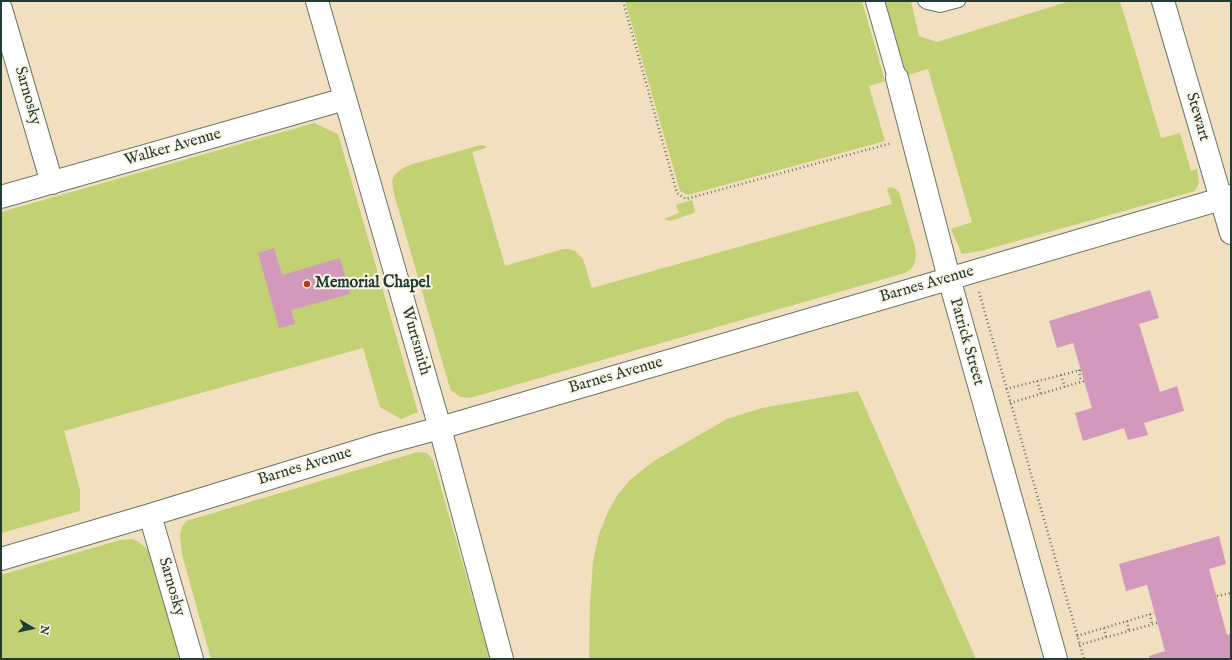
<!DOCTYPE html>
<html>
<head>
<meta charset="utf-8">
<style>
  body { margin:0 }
  #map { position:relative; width:1232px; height:660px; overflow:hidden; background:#f1dfbf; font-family:"IM FELL English",serif }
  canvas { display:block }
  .frame { position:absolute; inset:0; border:2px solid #1f3d34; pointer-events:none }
  .north { position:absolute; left:12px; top:608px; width:40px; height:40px; -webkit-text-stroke:3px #fcf5e5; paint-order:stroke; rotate:99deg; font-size:11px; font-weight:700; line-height:16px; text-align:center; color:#1f3d34 }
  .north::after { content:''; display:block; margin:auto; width:14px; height:18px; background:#1f3d34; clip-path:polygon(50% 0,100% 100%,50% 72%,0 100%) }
</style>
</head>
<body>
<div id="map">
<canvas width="1232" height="660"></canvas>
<div class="frame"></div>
<div class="north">N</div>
</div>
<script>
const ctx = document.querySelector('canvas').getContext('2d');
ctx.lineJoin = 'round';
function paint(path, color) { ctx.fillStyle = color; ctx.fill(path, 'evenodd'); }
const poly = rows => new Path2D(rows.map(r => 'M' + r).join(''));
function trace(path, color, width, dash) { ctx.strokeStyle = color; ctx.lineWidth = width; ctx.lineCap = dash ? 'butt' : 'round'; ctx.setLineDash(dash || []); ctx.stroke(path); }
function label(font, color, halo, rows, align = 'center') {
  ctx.font = font + ' "IM FELL English",serif'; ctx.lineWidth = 4; ctx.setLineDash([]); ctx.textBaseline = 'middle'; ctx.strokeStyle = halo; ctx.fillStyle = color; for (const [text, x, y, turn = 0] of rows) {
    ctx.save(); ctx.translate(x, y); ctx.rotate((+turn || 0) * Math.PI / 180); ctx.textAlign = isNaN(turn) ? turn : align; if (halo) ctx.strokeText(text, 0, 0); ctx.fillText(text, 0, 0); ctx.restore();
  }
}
paint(poly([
  [625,1,862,1,885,81,869,86,885,141,688,195,680,191],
  [885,1,911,1,919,36,937,42,1070,1,1120,1,1161,138,1180,133,1191,171,1197,169,1199,183,1195,191,981,251,962,254,951,229,972,222,928,69,905,76],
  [314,123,338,134,418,412,401,419,380,407,363,348,64,431,80,490,80,511,1,533,1,212],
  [481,145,486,146,486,148,472,152,505,266,563,249,569,249,575,251,583,259,592,288,892,204,887,189,890,187,896,189,899,192,915,247,916,256,915,262,912,268,905,273,470,398,460,397,451,390,449,385,394,194,392,181,394,176,398,172,403,168,413,164],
  [692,200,695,211,694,213,670,221,664,219,679,213,676,205],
  [858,391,976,659,589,659,590,605,593,561,599,534,608,512,618,494,631,479,654,461,727,419,762,408],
  [418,452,427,453,433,460,490,659,211,659,182,554,180,535,182,527,186,521],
  [132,539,139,542,149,551,180,659,1,659,1,575,120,540]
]), '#c1d173');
paint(poly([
  [274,248,282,275,340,258,350,294,291,310,295,324,279,328,258,253],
  [1150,290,1159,318,1139,324,1160,392,1177,386,1184,411,1144,423,1148,435,1128,440,1124,428,1083,441,1075,413,1092,408,1073,343,1057,348,1049,321],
  [1219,536,1226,564,1209,569,1227,635,1231,633,1231,659,1149,659,1149,656,1165,651,1147,585,1126,591,1119,564]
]), '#d299bd');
const service = poly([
  [924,1,927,3,940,6,959,1]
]);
const pedestrian = poly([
  [875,1,897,78]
]);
const minor = poly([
  [317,1,440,428,502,659],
  [1163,1,1231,233],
  [1,9,52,183],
  [897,78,949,278,1056,659],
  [1,197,345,99],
  [150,515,192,659],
  [1,559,150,515,381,444,440,428,1231,196]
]);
trace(service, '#687665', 14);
trace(pedestrian, '#687665', 20);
trace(minor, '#687665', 24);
trace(poly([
  [623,1,677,193,686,199,892,143],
  [979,292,1084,659],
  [1079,370,1081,382],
  [1061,375,1065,387],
  [1037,381,1041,394],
  [1006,389,1081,370],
  [1010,403,1084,381],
  [1217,596,1231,593],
  [1150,614,1152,624],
  [1127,621,1129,631],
  [1104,628,1106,637],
  [1077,636,1154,613],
  [1079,645,1157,623]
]), '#687665', 2.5, [1, 3]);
trace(service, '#fff', 12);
trace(pedestrian, '#fff', 18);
trace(minor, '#fff', 22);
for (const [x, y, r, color] of [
  [307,284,4,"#c8321e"]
]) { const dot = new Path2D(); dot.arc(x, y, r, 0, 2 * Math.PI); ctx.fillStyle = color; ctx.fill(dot); trace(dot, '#fcf5e5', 1.5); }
label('16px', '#1f3d34', '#fcf5e5', [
  ["Sarnosky",27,96,74],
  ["Stewart",1197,117,74],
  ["Walker Avenue",173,148,-16],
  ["Barnes Avenue",927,285,-16],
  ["Wurtsmith",415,341,74],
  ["Patrick Street",966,342,74],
  ["Barnes Avenue",616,376,-16],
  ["Barnes Avenue",305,467,-17],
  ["Sarnosky",171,587,74]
]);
label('bold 16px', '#1f3d34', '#fcf5e5', [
  ["Memorial Chapel",315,284]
], 'left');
</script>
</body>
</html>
